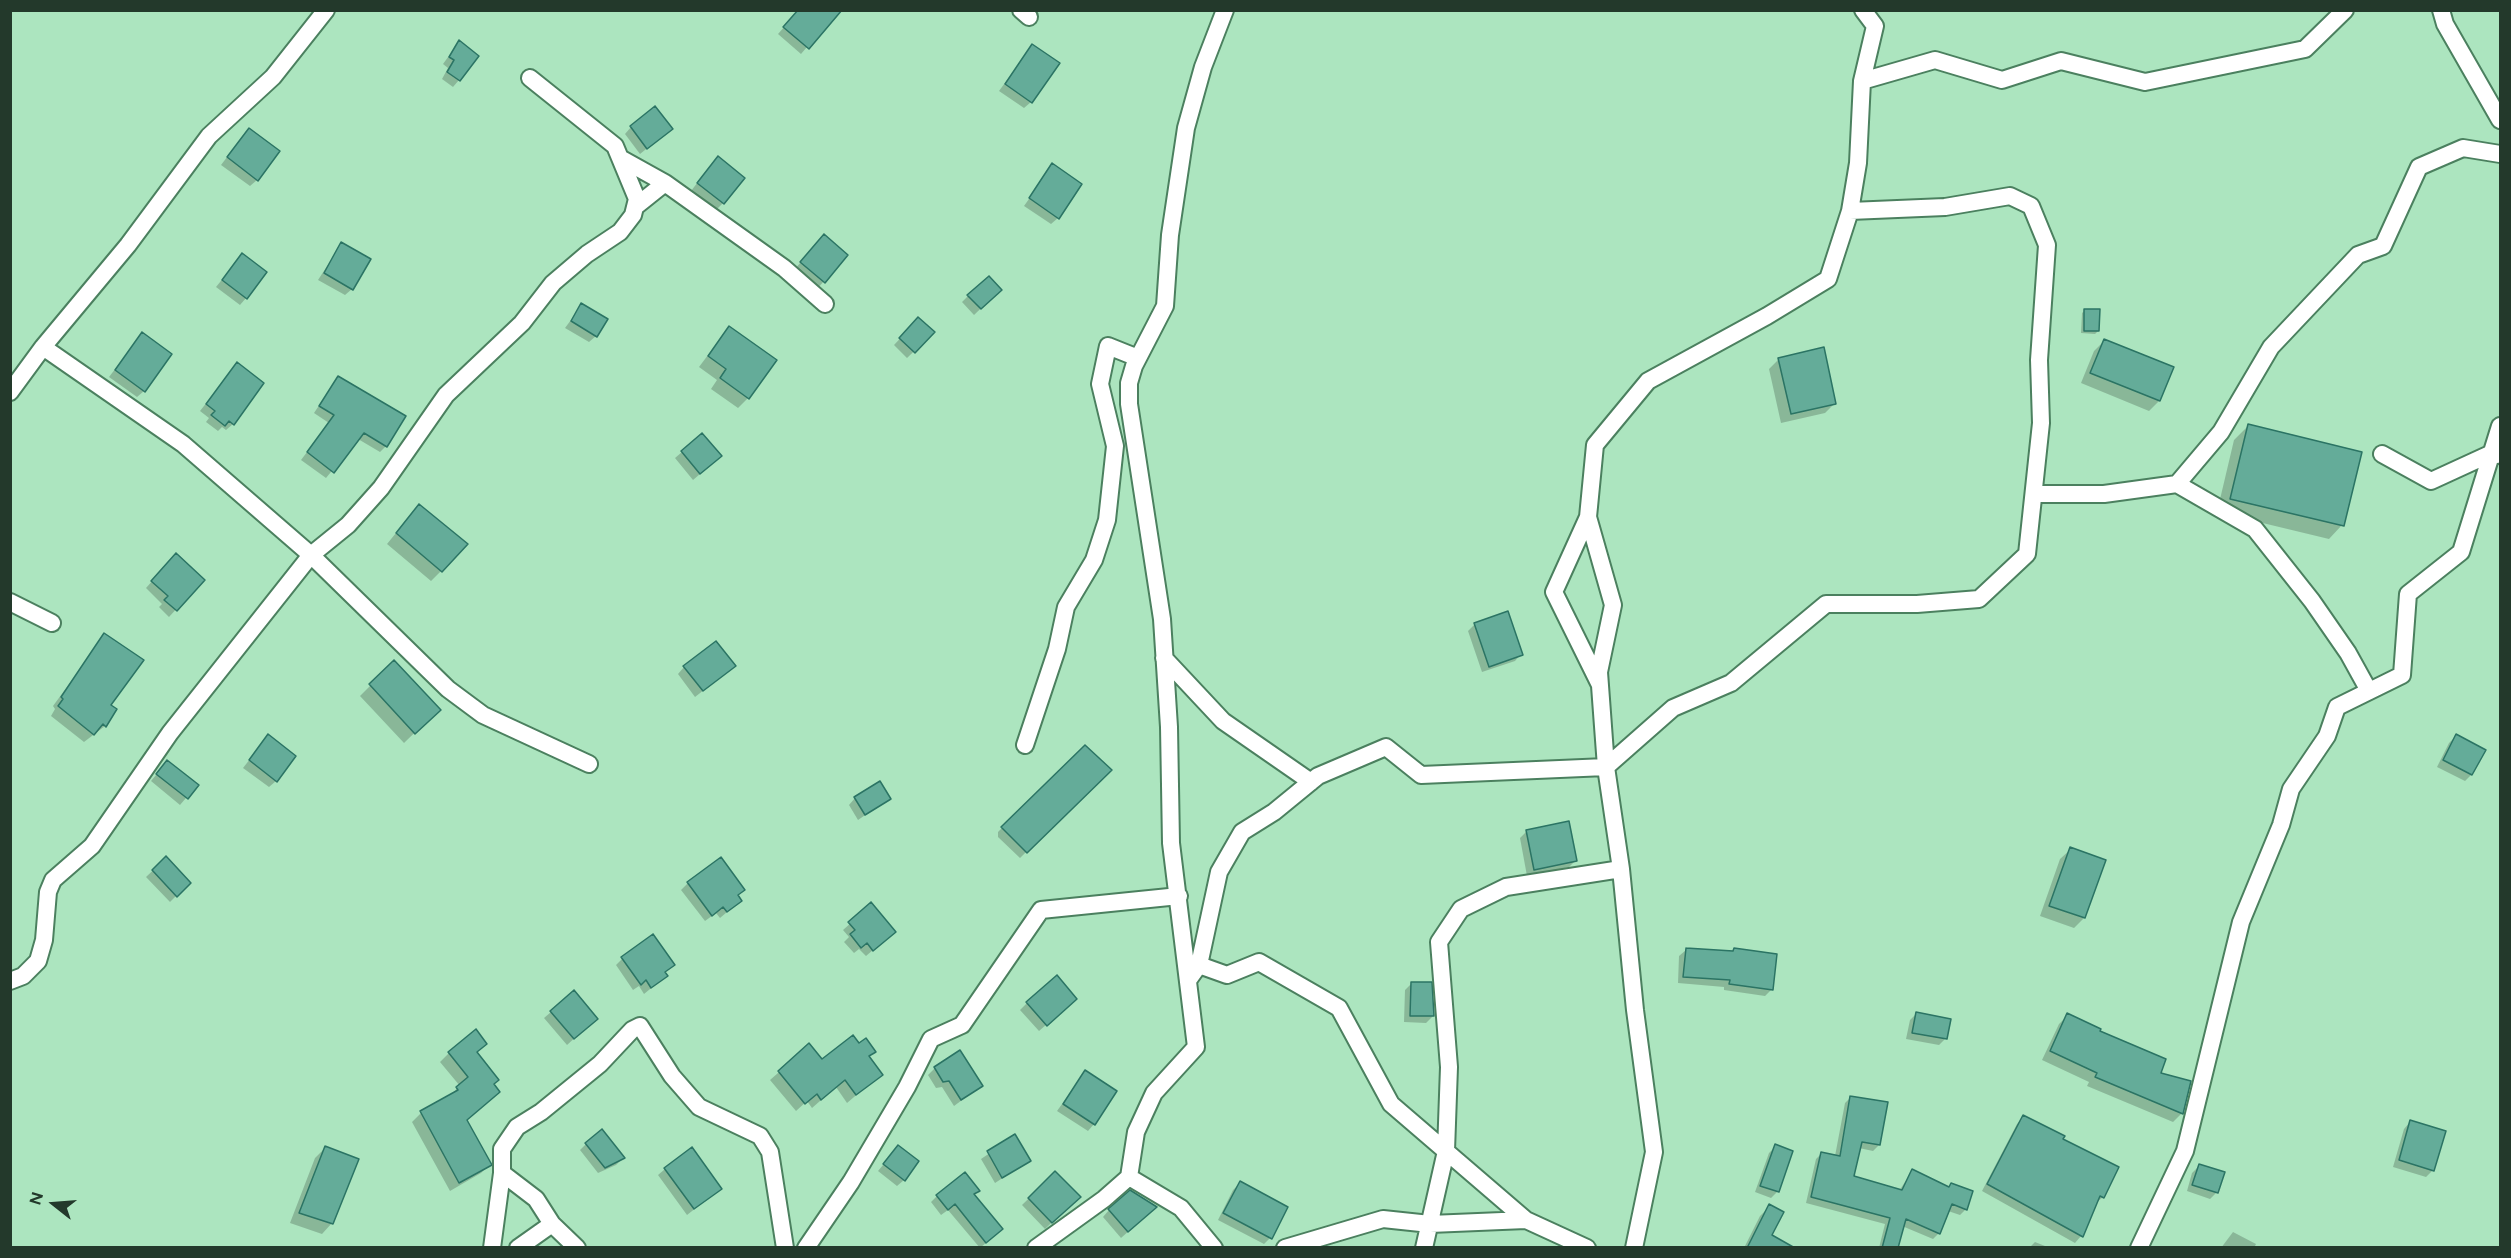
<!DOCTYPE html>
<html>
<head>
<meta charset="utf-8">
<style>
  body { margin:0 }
  #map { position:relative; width:2511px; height:1258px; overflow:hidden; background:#ace5bf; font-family:Figtree,sans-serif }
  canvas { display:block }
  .frame { position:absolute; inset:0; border:12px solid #23392b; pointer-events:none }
  .north { position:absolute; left:24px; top:1174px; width:60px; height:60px; -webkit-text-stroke:4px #ace5bf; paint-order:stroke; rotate:287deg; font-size:16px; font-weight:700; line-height:24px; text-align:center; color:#23392b }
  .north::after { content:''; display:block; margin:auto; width:21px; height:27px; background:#23392b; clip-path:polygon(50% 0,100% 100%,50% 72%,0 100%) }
</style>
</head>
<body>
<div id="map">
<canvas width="2511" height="1258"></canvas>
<div class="frame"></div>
<div class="north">N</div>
</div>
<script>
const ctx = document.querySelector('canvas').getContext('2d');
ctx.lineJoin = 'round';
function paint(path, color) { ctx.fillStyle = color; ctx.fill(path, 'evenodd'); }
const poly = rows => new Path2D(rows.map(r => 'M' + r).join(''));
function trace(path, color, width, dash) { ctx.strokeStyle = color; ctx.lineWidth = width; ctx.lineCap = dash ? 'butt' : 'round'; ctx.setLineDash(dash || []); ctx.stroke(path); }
paint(poly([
  [799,10,834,15,801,54,778,34],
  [459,42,459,80,453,87,442,79,448,68,443,64],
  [1032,46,1031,102,1024,108,999,91],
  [631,127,671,129,640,154,625,134],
  [243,136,257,180,250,186,221,165],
  [711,165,723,203,716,210,691,191],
  [1053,165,1058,218,1051,224,1024,206],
  [342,243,352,289,345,295,318,280],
  [817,243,846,256,817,289,795,269],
  [242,255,246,298,240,305,216,287],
  [1000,290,974,315,962,302,968,296],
  [582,305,596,336,589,342,565,328],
  [2085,310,2098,331,2095,334,2081,333,2082,313],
  [912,326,933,333,907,358,894,345],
  [729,327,748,398,738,408,711,389,717,380,699,367],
  [142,334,144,391,137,397,109,377],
  [2104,341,2159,401,2149,411,2081,383,2094,351],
  [1779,359,1835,403,1825,413,1781,423,1769,369],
  [237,364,233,424,226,430,222,427,218,431,206,422,209,418,200,411],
  [338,377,386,446,380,452,358,439,326,478,301,460,329,423,314,413],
  [2248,426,2342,525,2329,539,2217,512,2234,440],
  [682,452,713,463,693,480,675,458],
  [409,517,441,571,431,581,387,544],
  [170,561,203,580,169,617,159,607,162,604,146,588],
  [1475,624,1521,654,1515,661,1482,672,1468,631],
  [105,635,105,726,84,742,51,716,55,709,53,706],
  [394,662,438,710,404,743,360,696],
  [684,667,727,672,695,697,678,674],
  [268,736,276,781,269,787,243,768],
  [2456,736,2471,775,2465,781,2437,767,2449,743],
  [161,769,197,785,180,805,151,781],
  [1059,770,1109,770,1020,858,998,837,998,832],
  [855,798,889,799,858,820,849,805],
  [1527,831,1575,861,1569,867,1527,876,1520,838],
  [2071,849,2084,918,2074,928,2040,916,2060,859],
  [166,858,189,883,170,902,146,877],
  [688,883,737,896,740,901,720,918,716,913,705,921,681,890],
  [871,905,887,938,866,956,859,949,854,953,844,942,849,937,843,930],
  [1686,950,1772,989,1765,996,1724,990,1724,987,1678,983,1679,956],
  [622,959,664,973,666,976,644,994,639,986,633,990,616,965],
  [1411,984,1433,1016,1426,1023,1404,1022,1405,990],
  [1027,1003,1069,1005,1039,1031,1020,1010],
  [551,1012,589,1025,567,1045,544,1018],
  [1916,1014,1945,1039,1939,1045,1906,1039,1910,1020],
  [2068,1015,2159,1074,2182,1113,2173,1122,2087,1086,2089,1082,2042,1060,2059,1024],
  [809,1046,822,1061,859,1046,874,1051,868,1057,881,1074,847,1103,836,1087,812,1108,807,1101,796,1111,770,1080],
  [449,1053,476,1053,466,1121,490,1164,481,1173,450,1191,412,1122,421,1113,447,1098,460,1086,440,1062],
  [935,1068,981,1086,954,1106,942,1087,936,1088,928,1075],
  [1085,1072,1094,1124,1088,1131,1057,1111],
  [1851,1097,1879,1145,1873,1151,1859,1148,1852,1177,1899,1191,1913,1170,1948,1188,1951,1185,1966,1209,1960,1215,1948,1211,1939,1233,1933,1239,1902,1226,1896,1248,1879,1248,1885,1224,1806,1203,1816,1159,1822,1153,1835,1156,1845,1103],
  [2023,1117,2061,1140,2103,1197,2096,1203,2081,1236,2075,1243,1982,1191,2017,1124],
  [2410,1122,2433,1170,2426,1177,2393,1167,2404,1129],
  [1015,1136,1029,1161,995,1183,981,1159],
  [586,1144,623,1158,616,1165,598,1173,580,1150],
  [1776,1146,1791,1152,1777,1192,1771,1198,1755,1192,1769,1153],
  [898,1147,904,1180,897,1186,878,1171],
  [325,1148,332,1223,322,1234,290,1223,315,1158],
  [2199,1166,2217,1192,2210,1199,2187,1191,2192,1173],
  [665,1169,720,1189,687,1215,658,1175],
  [1055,1173,1078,1197,1045,1229,1022,1205],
  [1240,1183,1270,1238,1264,1244,1218,1220,1233,1190],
  [978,1191,973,1196,994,1236,980,1248,948,1210,941,1215,931,1202,937,1196],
  [1770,1206,1770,1236,1792,1248,1744,1248,1760,1216],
  [1109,1210,1148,1214,1121,1238,1103,1217],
  [2233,1232,2256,1244,2254,1248,2221,1248],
  [2035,1242,2050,1248,2029,1248]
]), '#0003');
const building = poly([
  [798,10,842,10,809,49,783,27,798,10],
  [459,40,479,56,460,81,447,72,454,60,449,57,459,40],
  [1032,44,1060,63,1032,103,1005,84,1032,44],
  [655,106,673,129,647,149,630,126,655,106],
  [249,128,280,151,258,181,227,157,249,128],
  [718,156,745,178,724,204,697,183,718,156],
  [1052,163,1082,184,1059,219,1029,198,1052,163],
  [824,234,848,255,825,283,800,262,824,234],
  [341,242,371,259,353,290,324,273,341,242],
  [242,253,267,272,247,299,222,280,242,253],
  [989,276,1002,290,981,309,967,295,989,276],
  [581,303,608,319,597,337,571,321,581,303],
  [2084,309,2100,309,2099,331,2084,331,2084,309],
  [918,317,935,332,915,353,899,338,918,317],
  [729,326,777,360,749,399,720,378,726,369,708,356,729,326],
  [142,332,172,354,145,392,115,370,142,332],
  [2104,339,2174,367,2160,401,2090,373,2104,339],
  [1824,347,1836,404,1791,414,1778,358,1824,347],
  [237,362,264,383,234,425,229,421,225,426,211,415,215,411,206,404,237,362],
  [338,376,406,416,387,447,364,433,334,473,307,452,334,415,319,406,338,376],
  [2248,424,2362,452,2344,526,2230,499,2248,424],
  [702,433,722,456,700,474,681,451,702,433],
  [419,504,468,544,442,572,396,533,419,504],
  [176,553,205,580,177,611,164,600,168,596,151,581,176,553],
  [1508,611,1523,655,1489,667,1474,623,1508,611],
  [104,633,144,660,111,705,117,709,106,727,103,724,94,735,58,706,63,699,61,697,104,633],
  [716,641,736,666,703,691,683,666,716,641],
  [394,660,441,710,415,734,369,684,394,660],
  [268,734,296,756,277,782,249,760,268,734],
  [2456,734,2486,750,2472,775,2443,760,2456,734],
  [1085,745,1112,770,1027,853,1001,827,1085,745],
  [167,760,199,785,188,799,156,774,167,760],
  [880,781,891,799,865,815,854,797,880,781],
  [1569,821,1577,861,1534,870,1526,830,1569,821],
  [2070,847,2106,860,2085,918,2049,906,2070,847],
  [166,856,191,883,177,897,152,870,166,856],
  [721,857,745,890,738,895,742,901,727,912,723,907,712,916,687,882,721,857],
  [871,902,896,932,873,951,867,943,861,948,850,934,855,930,848,922,871,902],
  [653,934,675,965,665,972,668,976,651,988,646,980,641,985,621,957,653,934],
  [1686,948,1733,951,1734,948,1777,954,1773,990,1729,984,1730,980,1683,977,1686,948],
  [1057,975,1077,999,1047,1026,1026,1002,1057,975],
  [1411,982,1432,982,1434,1016,1410,1016,1411,982],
  [574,990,598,1019,574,1039,550,1011,574,990],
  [1916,1012,1951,1019,1947,1039,1912,1033,1916,1012],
  [2067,1013,2101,1029,2100,1031,2166,1059,2161,1073,2191,1081,2183,1114,2095,1077,2097,1073,2050,1051,2067,1013],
  [476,1029,487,1044,477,1052,499,1080,494,1084,500,1092,467,1120,492,1165,459,1183,420,1111,458,1090,456,1087,468,1077,448,1052,476,1029],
  [853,1035,859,1043,866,1038,876,1052,869,1056,883,1075,856,1095,845,1080,821,1100,817,1094,805,1104,778,1071,809,1043,822,1059,853,1035],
  [960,1050,983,1086,961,1100,949,1081,943,1082,934,1067,960,1050],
  [1085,1070,1117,1091,1095,1125,1063,1104,1085,1070],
  [1850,1096,1888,1102,1880,1145,1862,1142,1854,1176,1902,1190,1912,1169,1949,1187,1951,1183,1973,1191,1967,1210,1952,1204,1940,1234,1906,1219,1898,1248,1882,1248,1890,1218,1811,1197,1821,1152,1840,1156,1850,1096],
  [2023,1115,2065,1136,2063,1139,2119,1167,2104,1198,2100,1196,2083,1237,1987,1184,2023,1115],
  [2410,1120,2446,1131,2434,1171,2399,1160,2410,1120],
  [602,1129,625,1158,605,1168,585,1143,602,1129],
  [1015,1134,1031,1161,1002,1178,987,1151,1015,1134],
  [1775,1144,1793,1151,1779,1192,1760,1186,1775,1144],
  [898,1145,919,1161,905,1181,883,1164,898,1145],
  [325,1146,359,1159,333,1224,299,1213,325,1146],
  [692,1147,722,1189,694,1209,664,1168,692,1147],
  [2199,1164,2225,1172,2218,1193,2192,1185,2199,1164],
  [1055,1171,1081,1197,1052,1223,1028,1198,1055,1171],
  [965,1172,980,1191,974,1194,1003,1229,986,1243,955,1204,948,1210,936,1195,965,1172],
  [1240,1181,1288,1207,1272,1239,1223,1213,1240,1181],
  [1130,1190,1157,1207,1128,1232,1108,1209,1130,1190],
  [1769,1204,1784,1212,1772,1235,1795,1248,1747,1248,1769,1204]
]);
paint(building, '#64ac99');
trace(building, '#2b7464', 1.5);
const minor = poly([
  [1021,10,1029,17],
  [2441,10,2445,24,2500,120],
  [530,78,615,146,637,199,633,215,620,232,587,254,553,283,522,323,446,395,381,488,348,525,311,555,448,689,483,715,589,764],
  [1862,81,1935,60,2002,80,2061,61,2145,82,2305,49,2345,10],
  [620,158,665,183,635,207],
  [665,183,784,268,825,304],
  [43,347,128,245,209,136,273,77,326,10],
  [10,392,43,347,183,444,311,555,170,733,92,846,53,880,48,892,44,940,38,961,23,976,10,981],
  [2382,454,2431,481,2492,453,2497,455],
  [2177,484,2255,529,2312,601,2348,653,2369,691],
  [2035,494,2104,494,2177,484,2221,432,2271,347,2358,255,2383,246,2419,167,2463,148,2500,154],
  [1588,517,1554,592,1599,683],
  [10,602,52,623],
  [1164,658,1223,721,1311,782],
  [1025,745,1057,649,1066,607,1094,560,1107,520,1115,446,1100,384,1108,346,1138,358],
  [1199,965,1227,975,1259,962,1339,1008,1391,1104,1526,1220],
  [1189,979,1199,965,1219,872,1242,832,1274,812,1318,776,1386,747,1421,775,1606,767,1673,708,1731,683,1826,604,1917,604,1979,599,2027,554,2041,423,2039,360,2047,245,2031,206,2010,196,1945,207,1850,211,1858,163,1862,81,1875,26,1863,10],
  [502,1173,502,1149,517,1127,541,1112,600,1064,632,1030,640,1026,672,1076,699,1107,760,1136,770,1152,785,1248],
  [1129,1177,1181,1208,1214,1248],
  [552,1224,577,1248],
  [492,1248,502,1173,536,1199,552,1224,518,1248],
  [806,1248,851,1182,907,1087,931,1039,962,1025,1041,910,1179,896],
  [1036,1248,1104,1199,1129,1177,1136,1132,1154,1093,1196,1047,1171,843,1169,727,1162,619,1129,404,1129,383,1134,366,1165,306,1170,235,1186,128,1203,67,1225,10],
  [1285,1248,1383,1219,1430,1224,1526,1220,1587,1248],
  [1424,1248,1446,1151,1449,1067,1439,942,1461,909,1506,887,1621,869],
  [1634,1248,1654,1152,1635,1010,1621,869,1606,767,1599,672,1613,605,1588,517,1595,445,1648,381,1767,316,1828,279,1850,211],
  [2139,1248,2185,1151,2241,922,2281,825,2291,789,2327,736,2337,707,2402,675,2408,594,2461,552,2500,426]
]);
trace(minor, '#4b805f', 20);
trace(minor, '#fff', 16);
</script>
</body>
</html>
